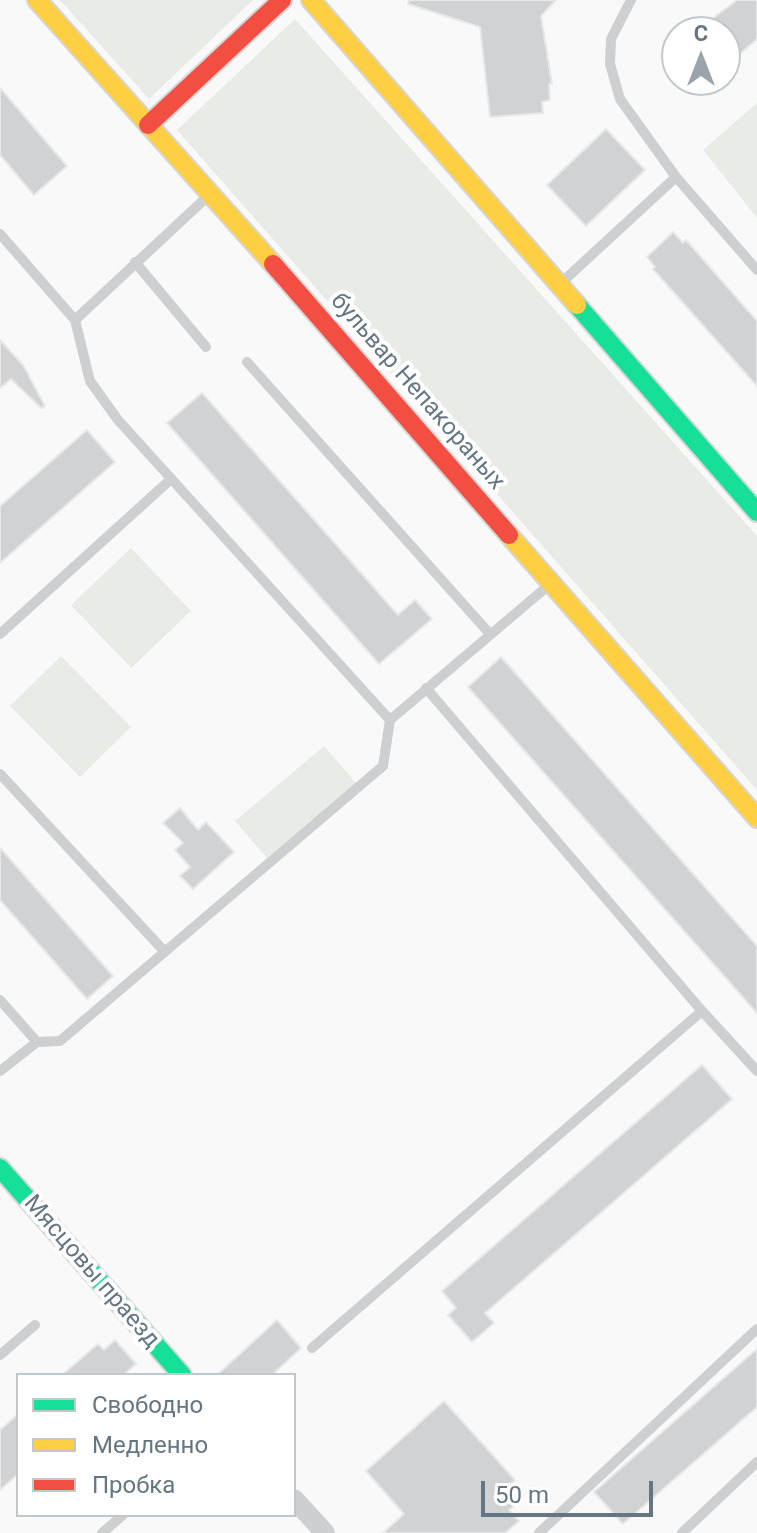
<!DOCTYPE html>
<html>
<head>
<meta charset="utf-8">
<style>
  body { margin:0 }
  #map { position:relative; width:757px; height:1533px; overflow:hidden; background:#f9f9f9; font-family:Roboto,sans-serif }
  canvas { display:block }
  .legend { position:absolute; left:16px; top:1373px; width:280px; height:144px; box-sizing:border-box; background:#fff; border:2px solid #c1c8cd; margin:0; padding:10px 14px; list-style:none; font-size:24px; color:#657683 }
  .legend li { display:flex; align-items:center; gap:16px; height:40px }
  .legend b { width:40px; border:2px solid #c1c8cd }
  .north { position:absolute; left:661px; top:16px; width:80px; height:80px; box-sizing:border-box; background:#fff; border:2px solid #c1c8cd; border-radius:50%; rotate:0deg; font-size:22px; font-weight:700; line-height:32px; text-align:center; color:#657683 }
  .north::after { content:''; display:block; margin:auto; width:28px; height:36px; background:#99a4ac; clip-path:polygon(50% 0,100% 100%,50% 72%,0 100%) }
  .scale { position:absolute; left:481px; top:1481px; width:172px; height:36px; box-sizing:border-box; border:4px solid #657683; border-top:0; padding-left:10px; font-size:24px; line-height:28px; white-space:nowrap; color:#657683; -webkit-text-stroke:6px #fff; paint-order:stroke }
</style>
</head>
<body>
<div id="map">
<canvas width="757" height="1533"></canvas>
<ul class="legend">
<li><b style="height:10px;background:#16e098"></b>Свободно</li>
<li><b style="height:10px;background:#ffcf43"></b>Медленно</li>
<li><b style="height:10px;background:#f24e42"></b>Пробка</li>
</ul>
<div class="north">С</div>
<div class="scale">50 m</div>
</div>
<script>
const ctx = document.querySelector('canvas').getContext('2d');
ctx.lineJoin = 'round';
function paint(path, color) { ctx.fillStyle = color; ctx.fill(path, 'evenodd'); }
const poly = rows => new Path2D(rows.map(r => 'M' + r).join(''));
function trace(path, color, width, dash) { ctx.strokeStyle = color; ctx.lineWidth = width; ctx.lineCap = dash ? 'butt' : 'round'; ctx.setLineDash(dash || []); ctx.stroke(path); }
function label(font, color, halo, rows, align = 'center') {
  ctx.font = font + ' Roboto,sans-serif'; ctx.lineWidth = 8; ctx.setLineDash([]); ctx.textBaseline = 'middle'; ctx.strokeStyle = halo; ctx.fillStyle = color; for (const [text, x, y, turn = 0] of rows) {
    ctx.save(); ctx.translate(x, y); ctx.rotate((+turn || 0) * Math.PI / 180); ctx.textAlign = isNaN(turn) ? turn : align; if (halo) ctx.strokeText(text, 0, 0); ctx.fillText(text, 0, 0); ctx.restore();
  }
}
paint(poly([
  [60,0,253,0,149,99],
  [295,19,757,536,757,790,177,130],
  [757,103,757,218,703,150],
  [131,548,191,611,131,668,71,605],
  [61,656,131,727,80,777,10,706],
  [324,746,356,783,267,858,235,821]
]), '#e8ebe6');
const building = poly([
  [409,0,556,0,541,16,552,84,549,84,550,100,542,102,543,113,490,117,480,27,408,4,409,0],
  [737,0,757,0,757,39,725,67,725,32,695,32,737,0],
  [0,88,67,166,34,195,0,155,0,88],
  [606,129,645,170,586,226,547,185,606,129],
  [673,232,683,243,686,240,757,321,757,386,653,269,655,267,647,257,673,232],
  [0,340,23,365,45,406,41,408,11,379,0,388,0,340],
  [202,393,398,615,415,600,432,619,379,664,167,423,202,393],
  [87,430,115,462,0,563,0,506,87,430],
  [501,657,757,946,757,1013,468,687,501,657],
  [180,808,198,830,206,822,234,852,193,889,180,876,190,867,175,850,183,843,163,823,180,808],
  [0,848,113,976,87,999,0,900,0,848],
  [702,1065,732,1099,485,1313,494,1323,472,1342,448,1315,456,1308,442,1291,702,1065],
  [277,1320,301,1348,272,1375,217,1375,277,1320],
  [115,1340,136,1364,123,1375,62,1375,98,1344,104,1350,115,1340],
  [757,1349,757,1407,623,1524,594,1492,757,1349],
  [444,1401,515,1480,506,1488,519,1502,509,1510,519,1521,505,1533,383,1533,404,1514,366,1471,444,1401],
  [18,1414,18,1474,0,1490,0,1430,18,1414]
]);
paint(building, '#d0d2d3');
trace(building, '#e8e8e8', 2);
const fast = poly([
  [577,305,757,512],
  [0,1168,182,1375]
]);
const slow = poly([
  [37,0,273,264],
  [311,0,577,305],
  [509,535,757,818]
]);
const jam = poly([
  [148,125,282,0],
  [273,264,509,535]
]);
trace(fast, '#d5d6d7', 22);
trace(slow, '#d5d6d7', 22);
trace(jam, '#d5d6d7', 22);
trace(poly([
  [631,0,611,39,610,64,620,99,676,177,757,270],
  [0,234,75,320,208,196],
  [135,262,206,347],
  [560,284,676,177],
  [75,320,90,381,118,420,390,720],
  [247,362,490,634],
  [0,634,170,480],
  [426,688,702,1011,757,1071],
  [0,774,164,951],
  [0,1000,37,1042],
  [0,1071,37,1042,60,1041,383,766,390,720,549,585],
  [312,1348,702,1011],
  [0,1355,35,1325],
  [102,1533,123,1515],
  [539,1533,757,1329],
  [682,1533,757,1462]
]), '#cecfd0', 10);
trace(poly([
  [294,1499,325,1533]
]), '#cecfd0', 20);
trace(fast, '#16e098', 18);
trace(slow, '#ffcf43', 18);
trace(jam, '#f24e42', 18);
label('24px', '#657683', '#fff', [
  ["бульвар Непакораных",417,392,49],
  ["Мясцовы праезд",91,1272,49]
]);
</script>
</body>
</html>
